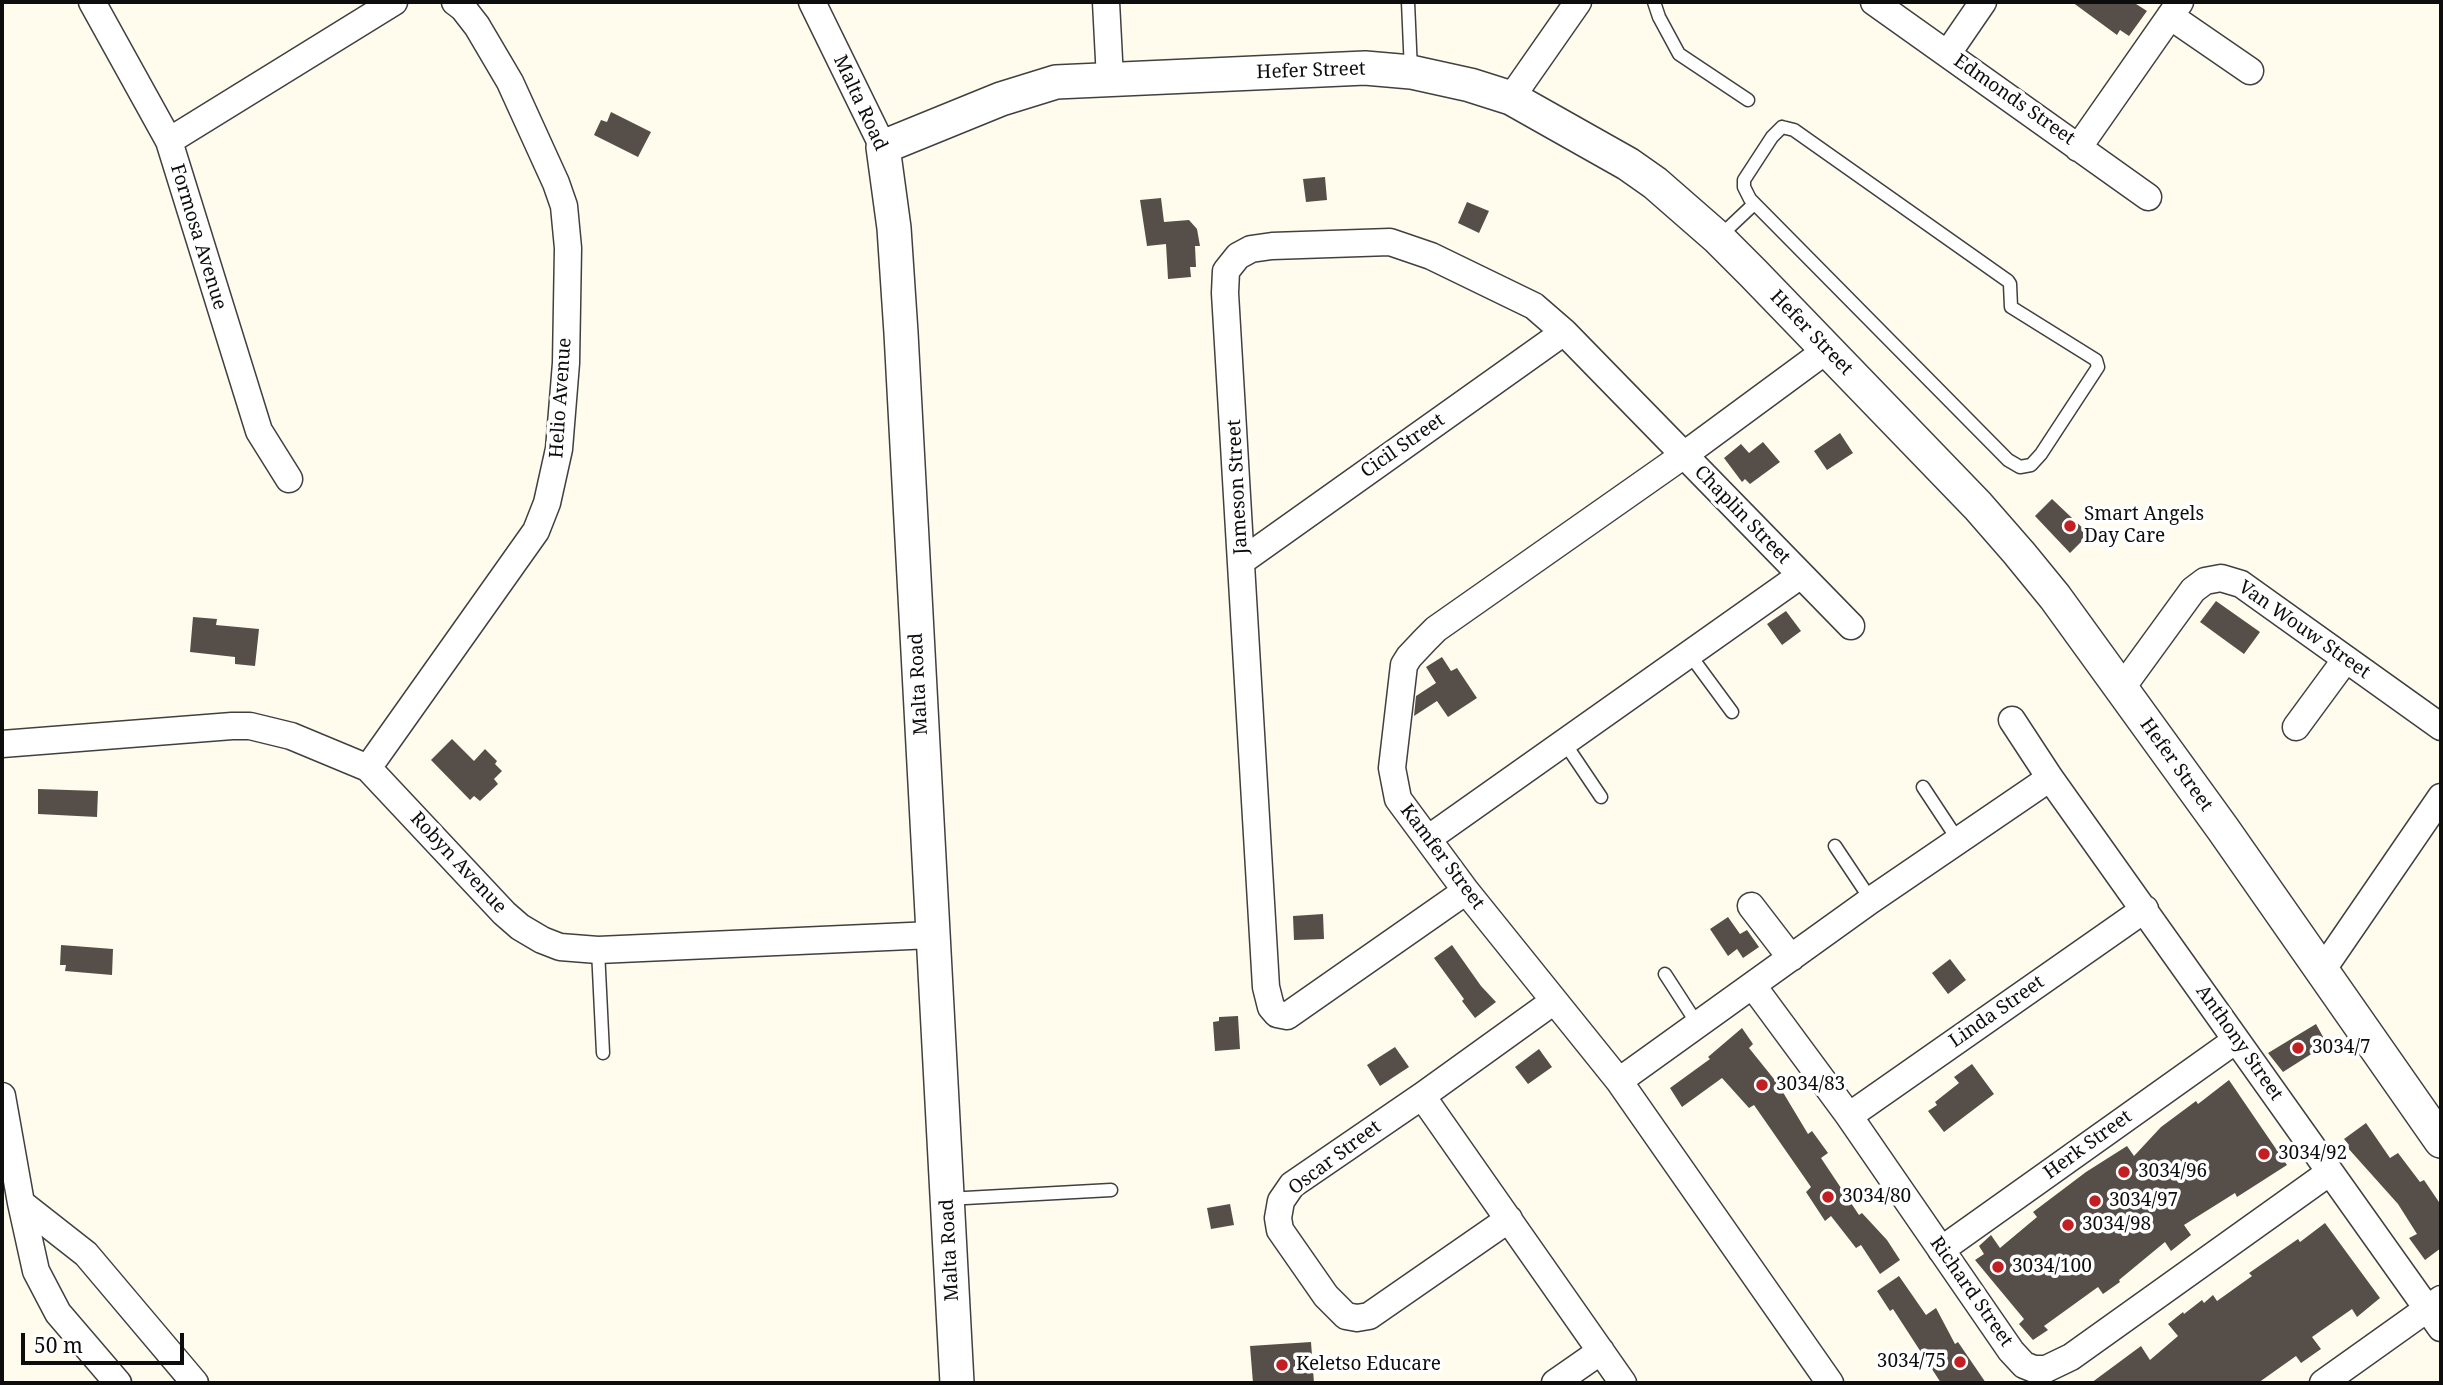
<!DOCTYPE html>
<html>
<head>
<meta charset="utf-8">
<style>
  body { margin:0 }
  #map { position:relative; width:2443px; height:1385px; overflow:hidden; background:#fffced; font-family:"Noto Serif",serif }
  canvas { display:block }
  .frame { position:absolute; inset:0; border:4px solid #0d0d0d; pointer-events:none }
  .scale { position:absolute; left:21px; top:1333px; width:163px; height:32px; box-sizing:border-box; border:4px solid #0d0d0d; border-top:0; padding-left:9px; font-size:21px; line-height:24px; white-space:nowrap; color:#0d0d0d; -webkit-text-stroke:5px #fff; paint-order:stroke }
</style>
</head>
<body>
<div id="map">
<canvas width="2443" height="1385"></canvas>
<div class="frame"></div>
<div class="scale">50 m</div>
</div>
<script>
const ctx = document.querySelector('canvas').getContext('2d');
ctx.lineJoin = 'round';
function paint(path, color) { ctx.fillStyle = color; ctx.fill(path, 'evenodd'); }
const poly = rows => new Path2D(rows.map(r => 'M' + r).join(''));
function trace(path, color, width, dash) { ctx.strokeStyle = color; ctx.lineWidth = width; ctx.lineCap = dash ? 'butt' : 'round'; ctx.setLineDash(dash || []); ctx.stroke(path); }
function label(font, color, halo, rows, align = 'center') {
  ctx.font = font + ' "Noto Serif",serif'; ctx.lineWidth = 7; ctx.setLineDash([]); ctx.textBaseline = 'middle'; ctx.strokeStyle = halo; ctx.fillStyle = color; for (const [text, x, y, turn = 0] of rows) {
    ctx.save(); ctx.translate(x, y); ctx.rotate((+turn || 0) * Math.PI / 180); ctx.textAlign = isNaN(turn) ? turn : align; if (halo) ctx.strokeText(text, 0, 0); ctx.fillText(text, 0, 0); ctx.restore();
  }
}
paint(poly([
  [2072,2,2133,2,2147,11,2129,36,2120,30,2117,35],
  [611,112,651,132,638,157,594,135,601,120,607,122],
  [1325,177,1327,200,1306,202,1303,179],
  [1161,198,1164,222,1189,220,1197,229,1200,246,1195,246,1196,267,1190,267,1191,277,1168,279,1166,244,1147,246,1140,200],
  [1467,202,1489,211,1479,233,1458,223],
  [1840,433,1853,453,1827,470,1814,451],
  [1763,442,1780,462,1750,484,1745,479,1742,482,1724,458,1741,444,1749,453],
  [2052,499,2089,534,2070,553,2035,516],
  [2216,601,2260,632,2244,654,2200,622],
  [1786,611,1801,631,1782,645,1767,624],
  [193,617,217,619,216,625,259,629,255,666,235,664,235,657,190,652],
  [1442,657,1451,671,1457,668,1477,698,1448,717,1437,701,1414,716,1416,696,1436,683,1426,667],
  [452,739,474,761,485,749,497,761,495,764,502,771,494,779,498,784,480,801,474,796,470,800,431,760],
  [38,789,98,791,97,817,38,814],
  [1323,914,1324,939,1294,940,1293,916],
  [1728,917,1740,934,1747,930,1759,947,1743,958,1737,949,1728,956,1710,929],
  [61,945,113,949,112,975,65,971,66,965,60,965],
  [1452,945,1481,986,1496,1002,1475,1018,1462,1001,1464,999,1434,958],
  [1950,959,1966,980,1948,994,1932,973],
  [1238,1016,1240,1049,1215,1051,1213,1022,1219,1021,1219,1017],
  [2316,1024,2327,1044,2283,1072,2268,1053],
  [1742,1028,1753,1044,1749,1048,1778,1084,1808,1134,1812,1131,1828,1153,1821,1158,1859,1215,1862,1213,1887,1240,1900,1260,1880,1274,1861,1245,1856,1248,1831,1216,1825,1221,1806,1192,1811,1187,1754,1105,1749,1108,1722,1078,1682,1107,1670,1088,1710,1059,1708,1057],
  [1395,1047,1409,1067,1380,1086,1367,1065],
  [1539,1049,1552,1067,1528,1084,1515,1067],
  [1972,1064,1994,1094,1944,1132,1928,1111,1937,1105,1935,1102,1959,1083,1954,1077],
  [2229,1080,2287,1165,2237,1197,2235,1193,2184,1225,2191,1235,2171,1251,2165,1242,2119,1280,2120,1282,2103,1294,2098,1287,2044,1326,2048,1330,2033,1340,2019,1324,2024,1319,1975,1260,1984,1254,1979,1246,1991,1235,2000,1248,2037,1217,2033,1212,2086,1172,2127,1146,2134,1156,2161,1127,2196,1101,2198,1104],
  [2366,1123,2390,1158,2398,1153,2420,1182,2424,1180,2441,1205,2441,1248,2425,1260,2409,1238,2417,1234,2398,1204,2347,1147,2349,1145,2344,1139],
  [1230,1204,1234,1225,1211,1229,1207,1208],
  [2325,1223,2380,1298,2357,1317,2352,1309,2312,1337,2321,1349,2301,1363,2296,1356,2258,1383,2091,1383,2141,1346,2150,1360,2178,1336,2168,1324,2183,1312,2184,1314,2202,1300,2204,1303,2213,1295,2217,1301,2252,1276,2249,1273,2298,1239,2300,1242],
  [1899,1276,1926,1315,1936,1308,1955,1344,1958,1342,1986,1383,1941,1383,1893,1309,1890,1311,1877,1291],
  [1311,1342,1314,1383,1253,1383,1250,1346]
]), '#564f49');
const service = poly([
  [1408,2,1411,71],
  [1654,2,1659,17,1679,54,1748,100],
  [1782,127,1794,130,2008,281,2010,284,2011,307,2096,360,2098,367,2041,454,2031,465,2020,467,2008,460,1750,199,1744,187,1744,180,1772,137,1782,127],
  [1719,237,1754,204],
  [1690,655,1732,712],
  [1564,742,1601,797],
  [1923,787,1958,840],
  [1835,846,1871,900],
  [598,950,603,1053],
  [1665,974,1698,1025],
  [947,1199,1111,1190]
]);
const minor = poly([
  [92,2,169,141,259,431,289,479],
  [812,2,883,147],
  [1106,2,1110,79],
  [1874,2,2148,197],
  [2170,16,2250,71],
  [1948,53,1983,2],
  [1511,98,1578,2],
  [169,141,394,2],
  [2078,148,2180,2],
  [1828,349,1684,455,1436,629,1425,640,1409,657,1404,665,1392,768,1398,799,1466,891,1619,1081,1830,1383],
  [1242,561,1564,332],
  [2121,689,2193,590,2205,581,2221,578,2241,584,2441,727],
  [2012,720,2050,778,2441,1328],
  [2296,727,2346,659],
  [2,744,232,726,250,726,291,736,368,768,504,913,520,927,542,940,560,947,598,950,932,935],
  [368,768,536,531,547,503,559,449,566,363,568,248,564,206,556,183,510,82,477,26,463,8,455,2],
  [1429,838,1801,575],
  [1466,891,1287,1016,1277,1014,1271,1007,1266,987,1225,293,1226,271,1238,256,1251,249,1272,246,1390,242,1431,256,1534,306,1564,332,1851,626],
  [1751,906,1791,958],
  [2321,972,2441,797],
  [1753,986,1849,1116,2011,1351,2024,1365,2034,1369,2046,1369,2071,1357,2330,1172],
  [1554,1001,1422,1096,1623,1383],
  [1619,1081,1871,900,2050,778],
  [2,1096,21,1203,36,1271,58,1313,118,1383],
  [1422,1096,1292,1185,1281,1201,1278,1218,1280,1230,1326,1296,1346,1316,1357,1318,1369,1316,1509,1219],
  [1849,1116,2145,909],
  [21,1203,86,1254,195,1383],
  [1941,1250,2236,1040],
  [1555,1383,1601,1351],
  [2323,1383,2441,1299]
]);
const tertiary = poly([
  [957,1383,901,333,894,228,883,147,1001,99,1056,82,1365,68,1411,72,1470,85,1511,98,1628,164,1655,183,1718,238,1753,273,1978,506,2019,553,2055,597,2223,829,2441,1141]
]);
trace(service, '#404040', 15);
trace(minor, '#404040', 29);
trace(tertiary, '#404040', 36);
trace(service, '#fff', 12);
trace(minor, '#fff', 26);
trace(tertiary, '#fff', 33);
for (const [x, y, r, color] of [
  [2070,526,7,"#c31f22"],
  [2298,1048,7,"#c31f22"],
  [1762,1085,7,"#c31f22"],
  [2264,1154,7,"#c31f22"],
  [2124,1172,7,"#c31f22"],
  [1828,1197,7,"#c31f22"],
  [2095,1201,7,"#c31f22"],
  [2068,1225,7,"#c31f22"],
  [1998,1267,7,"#c31f22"],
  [1960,1362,7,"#c31f22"],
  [1282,1365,7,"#c31f22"]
]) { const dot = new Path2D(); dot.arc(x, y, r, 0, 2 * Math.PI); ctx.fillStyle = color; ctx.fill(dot); trace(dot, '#fff', 2.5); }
label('19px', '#0d0d0d', '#fff', [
  ["Hefer Street",1311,71,-2],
  ["Edmonds Street",2014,100,35],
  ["Malta Road",860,103,65],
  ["Formosa Avenue",198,237,73],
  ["Hefer Street",1811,333,46],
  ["Helio Avenue",561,398,-86],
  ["Cicil Street",1403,446,-35],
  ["Jameson Street",1238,487,-93],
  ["Chaplin Street",1742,515,46],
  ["Van Wouw Street",2304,630,35],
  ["Malta Road",919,684,-93],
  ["Hefer Street",2176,765,54],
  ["Kamfer Street",1442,857,53],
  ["Robyn Avenue",458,863,47],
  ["Linda Street",1997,1012,-35],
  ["Anthony Street",2239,1043,55],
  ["Herk Street",2088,1145,-36],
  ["Oscar Street",1335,1158,-37],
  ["Malta Road",950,1250,-93],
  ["Richard Street",1971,1292,55]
]);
label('19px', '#0d0d0d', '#fff', [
  ["Smart Angels",2084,515],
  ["Day Care",2084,537],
  ["3034/7",2312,1048],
  ["3034/83",1776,1085],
  ["3034/92",2278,1154],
  ["3034/96",2138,1172],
  ["3034/80",1842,1197],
  ["3034/97",2109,1201],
  ["3034/98",2082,1225],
  ["3034/100",2012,1267],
  ["3034/75",1946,1362,"right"],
  ["Keletso Educare",1296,1365]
], 'left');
</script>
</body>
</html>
